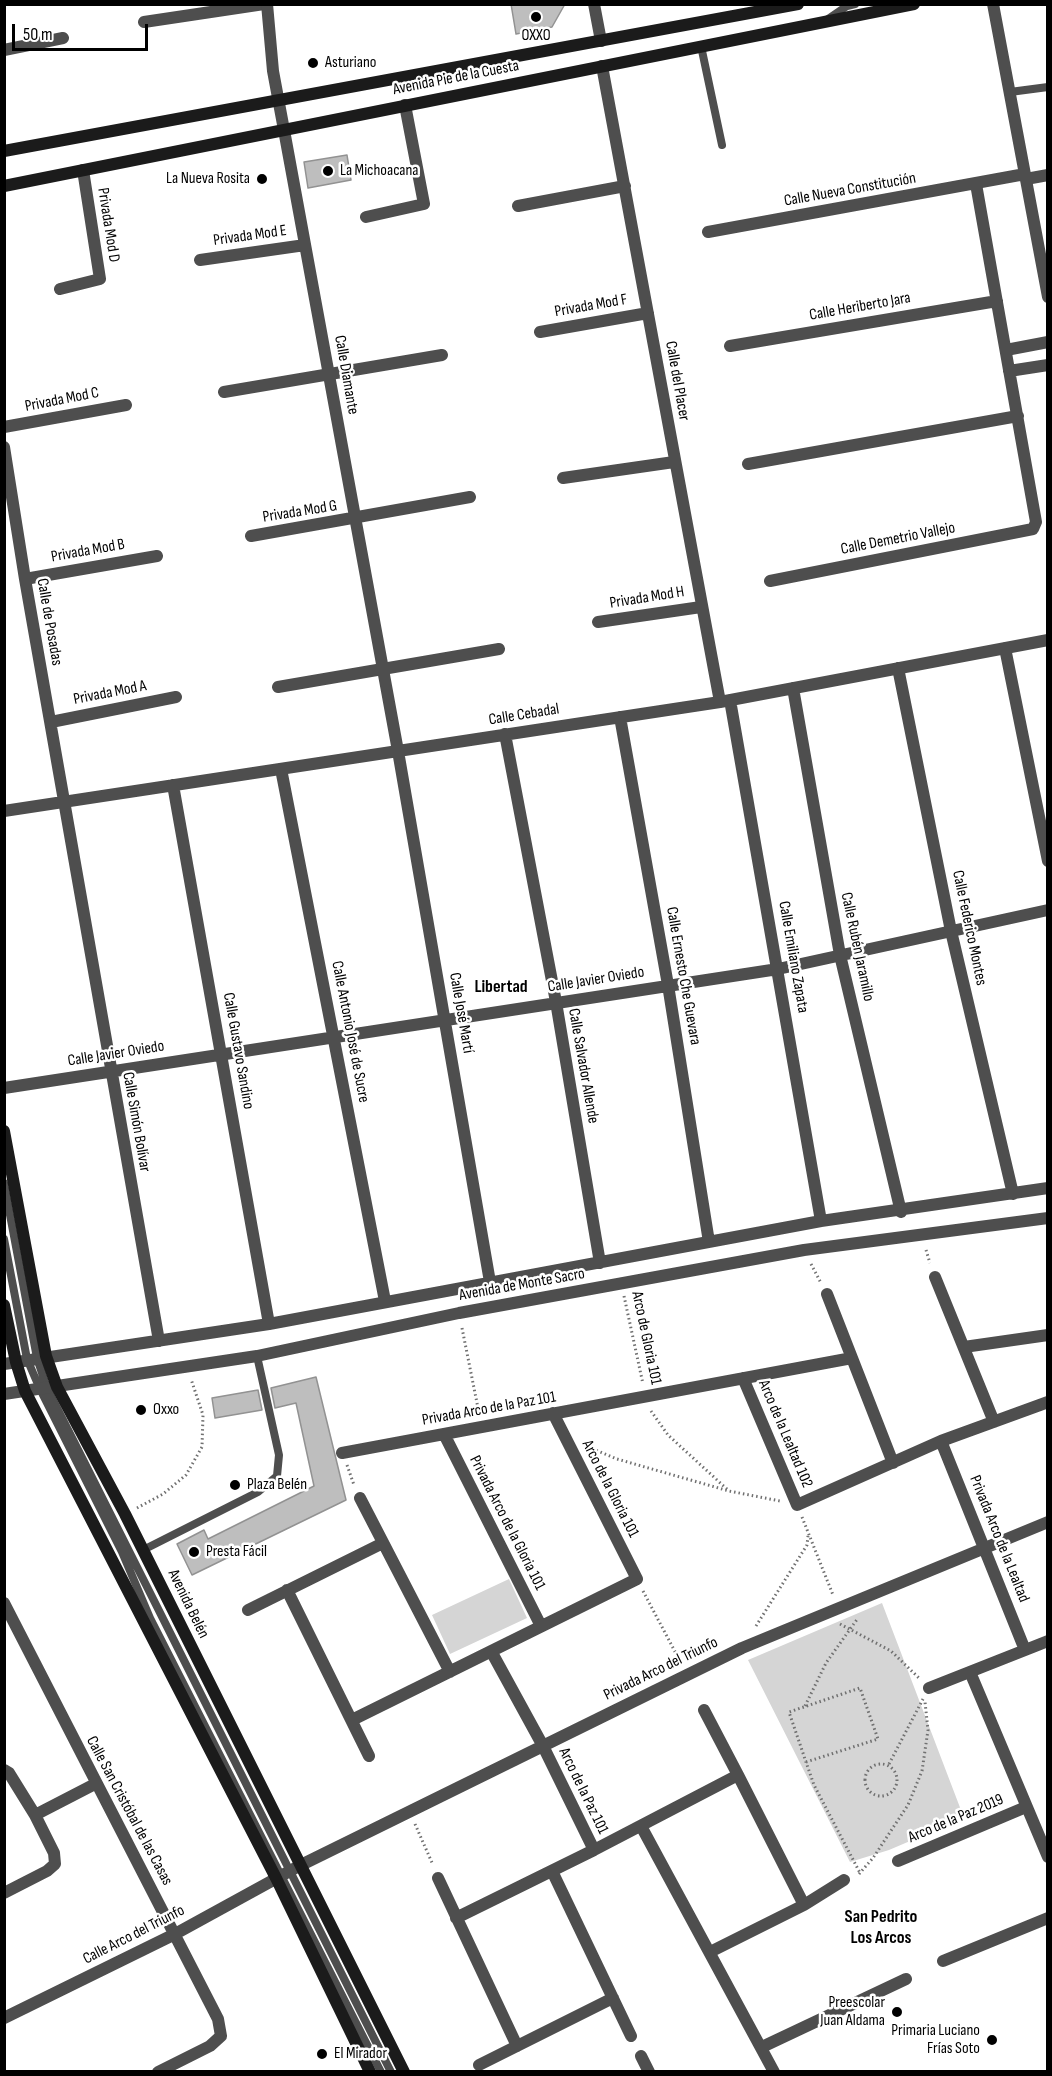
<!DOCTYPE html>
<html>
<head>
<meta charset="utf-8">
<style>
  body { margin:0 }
  #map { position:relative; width:1052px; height:2076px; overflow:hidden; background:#fff; font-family:"Sofia Sans Condensed",sans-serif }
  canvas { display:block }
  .frame { position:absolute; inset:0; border:6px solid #000; pointer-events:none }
  .scale { position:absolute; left:12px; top:24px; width:136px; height:27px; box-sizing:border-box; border:3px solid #000; border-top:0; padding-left:8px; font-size:18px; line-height:21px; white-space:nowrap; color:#000; -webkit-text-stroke:4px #fff; paint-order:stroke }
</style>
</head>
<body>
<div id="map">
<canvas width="1052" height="2076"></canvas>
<div class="frame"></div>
<div class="scale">50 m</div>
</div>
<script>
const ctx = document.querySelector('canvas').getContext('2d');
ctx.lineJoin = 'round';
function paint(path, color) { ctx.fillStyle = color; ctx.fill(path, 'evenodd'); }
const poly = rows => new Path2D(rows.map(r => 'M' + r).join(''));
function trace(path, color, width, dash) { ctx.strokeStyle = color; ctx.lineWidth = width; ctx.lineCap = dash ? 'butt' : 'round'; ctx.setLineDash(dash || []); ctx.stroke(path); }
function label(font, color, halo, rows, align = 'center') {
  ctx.font = font + ' "Sofia Sans Condensed",sans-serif'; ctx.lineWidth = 5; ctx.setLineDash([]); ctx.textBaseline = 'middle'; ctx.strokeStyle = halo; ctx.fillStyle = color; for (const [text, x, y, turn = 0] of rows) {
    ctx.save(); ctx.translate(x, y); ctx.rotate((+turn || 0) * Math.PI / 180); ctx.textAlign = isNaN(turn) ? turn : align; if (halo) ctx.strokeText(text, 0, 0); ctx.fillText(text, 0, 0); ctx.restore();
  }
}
paint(poly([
  [509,1579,527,1618,450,1654,432,1615],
  [882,1603,964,1818,889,1850,850,1862,748,1660]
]), '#d5d5d5');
const building = poly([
  [511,4,565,4,552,27,516,34,511,4],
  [347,155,351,180,308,188,304,162,347,155],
  [316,1377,346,1500,192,1575,177,1544,204,1530,208,1539,314,1486,296,1403,275,1408,271,1388,316,1377],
  [258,1390,262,1410,215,1418,212,1398,258,1390]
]);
paint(building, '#bebebe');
trace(building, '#929292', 1.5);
trace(poly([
  [926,1250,930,1263],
  [811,1264,821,1283],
  [624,1296,643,1384],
  [462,1328,479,1413],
  [651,1411,668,1435,728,1490],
  [588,1447,617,1459,729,1491,780,1501],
  [347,1465,354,1485],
  [137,1508,163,1494,186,1475,202,1447,203,1415,191,1379],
  [802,1517,833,1595],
  [643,1591,681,1663],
  [840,1624,891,1651,920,1679],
  [756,1626,807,1545,808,1536],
  [805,1706,826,1663,858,1618],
  [806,1762,878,1739,860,1688,789,1712,806,1762,814,1785,860,1873],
  '865 1780a16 16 0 1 1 32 0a16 16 0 1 1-32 0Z',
  [889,1764,923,1699],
  [415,1824,433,1865],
  [859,1874,873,1858,908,1805,922,1771,928,1730,925,1702]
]), '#707070', 3, [1.5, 3]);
trace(poly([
  [828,19,847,6,855,4],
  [701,46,722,145],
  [1010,92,1048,87],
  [4,1183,37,1358,47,1388,391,2072],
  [4,1239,27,1359,40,1389,122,1552,150,1618,381,2072],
  [143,1550,258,1492,277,1476,279,1455,257,1356]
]), '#4e4e4e', 8);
trace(poly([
  [594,4,601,41],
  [993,4,1048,297],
  [144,22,264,4],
  [4,50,63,38],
  [602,66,720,702],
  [284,130,398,751,490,1282],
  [1026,179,1048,175],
  [518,206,625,186],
  [366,217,424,204,405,105],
  [708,232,1025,174],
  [200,260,305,245],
  [60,289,100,279,83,170],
  [540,332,648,313],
  [730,346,997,301],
  [1006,350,1048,342],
  [1009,371,1048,365],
  [224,392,442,355],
  [4,427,126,405],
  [4,447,25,579,159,1341],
  [748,464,1018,416],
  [563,478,674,462],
  [251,536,470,497],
  [25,579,157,556],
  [770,581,1033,529,1036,522,976,184],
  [598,622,701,607],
  [1005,648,1048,861],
  [898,668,951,931,1013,1194],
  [278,687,499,649],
  [793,688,840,955,901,1212],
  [730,700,821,1221],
  [620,717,668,985,709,1242],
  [51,722,176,697],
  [505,734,556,1002,600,1263],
  [281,769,385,1301],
  [173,785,269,1324],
  [4,811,720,702,1048,640],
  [4,1088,778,969,1048,910],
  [935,1277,994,1422],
  [827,1294,893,1463],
  [964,1347,1048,1335],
  [4,1364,269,1324,821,1221,1048,1188],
  [743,1378,797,1505,941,1441,1048,1402],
  [4,1394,257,1356,459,1313,804,1250,1048,1218],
  [444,1434,541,1626],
  [941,1441,1025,1650],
  [342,1453,852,1358],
  [360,1498,450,1672],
  [287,1590,369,1756],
  [4,1603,218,2019,221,2036,210,2046,158,2072],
  [248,1610,383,1543],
  [491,1651,543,1746,594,1850],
  [970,1672,1048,1857],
  [929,1688,1048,1641],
  [704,1710,738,1775],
  [352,1720,637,1579,553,1413],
  [4,1770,9,1773,35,1815,54,1853,55,1864,47,1871,4,1893],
  [35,1815,95,1784],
  [641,1826,774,2072],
  [898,1861,1026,1807],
  [552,1871,631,2036],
  [438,1878,517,2046],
  [456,1918,594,1850,738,1775,804,1905],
  [710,1952,804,1905,844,1880],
  [943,1961,1048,1918],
  [4,2018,175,1934,299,1866,742,1648,1048,1522],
  [762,2047,906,1979],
  [641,2056,649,2072],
  [479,2065,613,1998]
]), '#4e4e4e', 12);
trace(poly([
  [267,4,273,71,284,130]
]), '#4e4e4e', 12);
trace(poly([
  [4,151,798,4],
  [4,186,914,4],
  [4,1131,46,1356,57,1387,125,1514,404,2072],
  [4,1305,16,1362,25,1391,276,1878,370,2072]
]), '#1b1b1b', 12);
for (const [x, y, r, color] of [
  [536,17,6,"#000"],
  [313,63,6,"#000"],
  [328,171,6,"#000"],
  [262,179,6,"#000"],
  [141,1410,6,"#000"],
  [235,1485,6,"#000"],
  [194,1552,6,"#000"],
  [897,2012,6,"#000"],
  [992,2040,6,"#000"],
  [322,2054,6,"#000"]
]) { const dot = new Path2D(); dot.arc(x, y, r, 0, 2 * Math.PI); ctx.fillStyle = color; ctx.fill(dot); trace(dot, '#fff', 2); }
label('16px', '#000', '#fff', [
  ["OXXO",536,36,"center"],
  ["Asturiano",325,63],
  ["La Michoacana",340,171],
  ["La Nueva Rosita",250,179,"right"],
  ["Oxxo",153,1410],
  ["Plaza Belén",247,1485],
  ["Presta Fácil",206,1552],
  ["Preescolar",885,2003,"right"],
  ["Juan Aldama",885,2021,"right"],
  ["Primaria Luciano",980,2031,"right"],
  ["Frías Soto",980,2049,"right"],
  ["El Mirador",334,2054]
], 'left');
label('16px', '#000', '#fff', [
  ["Avenida Pie de la Cuesta",456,78,-11],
  ["Calle Nueva Constitución",850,190,-10],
  ["Privada Mod D",108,225,81],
  ["Privada Mod E",250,236,-8],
  ["Privada Mod F",591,306,-10],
  ["Calle Heriberto Jara",860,307,-10],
  ["Calle Diamante",346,375,80],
  ["Calle del Placer",677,381,80],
  ["Privada Mod C",62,400,-11],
  ["Privada Mod G",300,512,-9],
  ["Calle Demetrio Vallejo",898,539,-11],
  ["Privada Mod B",88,551,-10],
  ["Privada Mod H",647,598,-9],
  ["Calle de Posadas",49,622,80],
  ["Privada Mod A",110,693,-11],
  ["Calle Cebadal",524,715,-9],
  ["Calle Federico Montes",969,928,78],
  ["Calle Rubén Jaramillo",857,947,78],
  ["Calle Emiliano Zapata",793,957,80],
  ["Calle Ernesto Che Guevara",683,976,80],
  ["Calle Javier Oviedo",596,980,-9],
  ["Calle José Martí",461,1013,80],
  ["Calle Antonio José de Sucre",350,1032,79],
  ["Calle Gustavo Sandino",238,1051,80],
  ["Calle Javier Oviedo",116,1054,-9],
  ["Calle Salvador Allende",583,1066,80],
  ["Calle Simón Bolívar",136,1122,80],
  ["Avenida de Monte Sacro",522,1285,-10],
  ["Arco de Gloria 101",646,1338,78],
  ["Privada Arco de la Paz 101",489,1409,-10],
  ["Arco de la Lealtad 102",785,1434,67],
  ["Arco de la Gloria 101",610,1489,63],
  ["Privada Arco de la Gloria 101",507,1523,63],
  ["Privada Arco de la Lealtad",999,1539,68],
  ["Avenida Belén",188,1604,64],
  ["Privada Arco del Triunfo",661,1669,-26],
  ["Arco de la Paz 101",583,1791,64],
  ["Calle San Cristóbal de las Casas",129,1811,62],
  ["Arco de la Paz 2019",956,1819,-23],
  ["Calle Arco del Triunfo",134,1935,-27]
]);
label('bold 18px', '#000', '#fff', [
  ["Libertad",501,987],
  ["San Pedrito",881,1917],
  ["Los Arcos",881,1938]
]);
</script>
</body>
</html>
